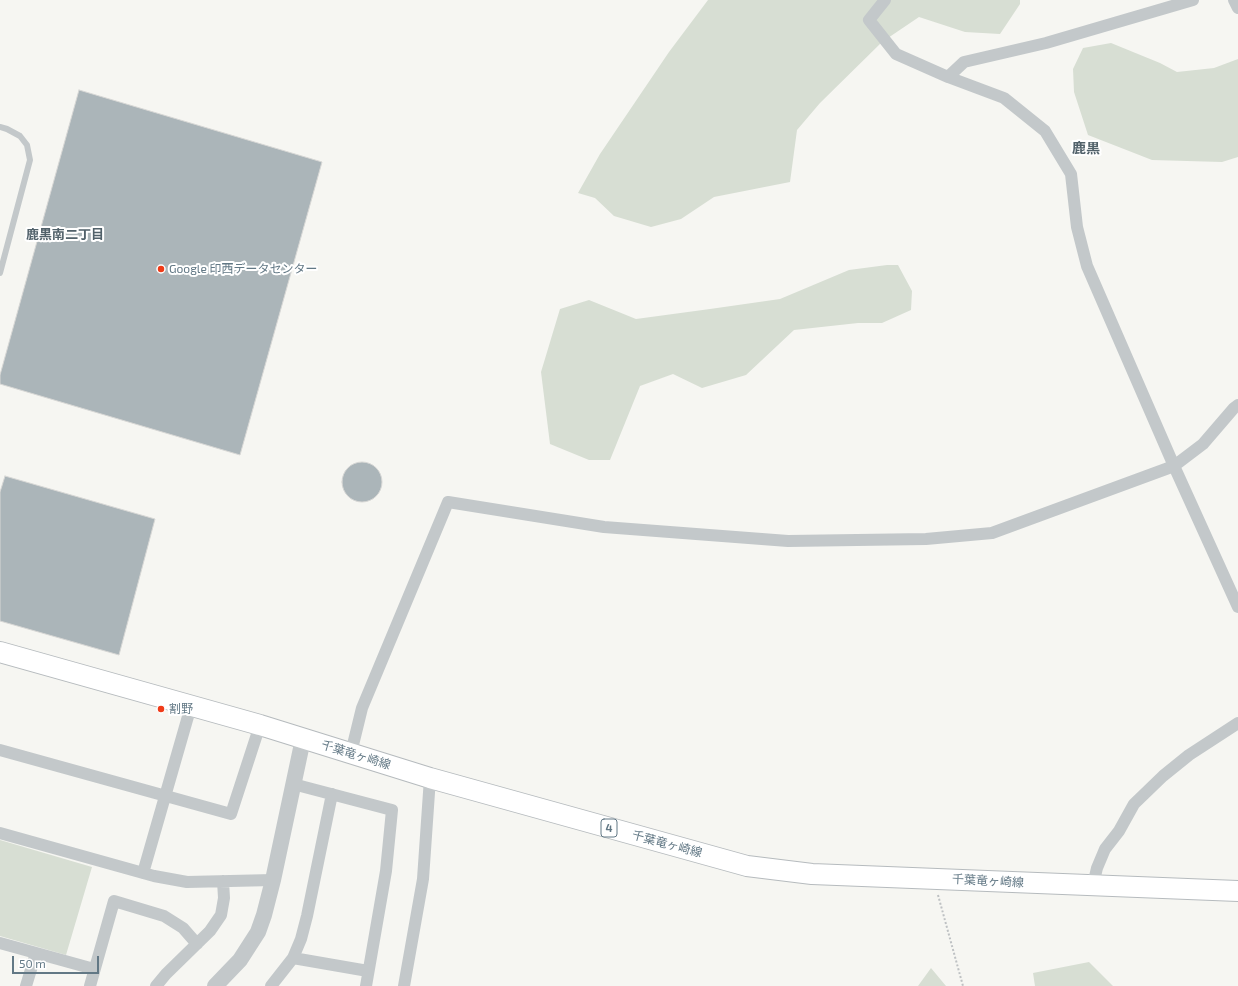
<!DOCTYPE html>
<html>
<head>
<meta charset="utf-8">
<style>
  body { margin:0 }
  #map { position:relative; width:1238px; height:986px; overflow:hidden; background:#f6f6f2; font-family:"Exo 2",sans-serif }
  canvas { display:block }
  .scale { position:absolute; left:12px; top:956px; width:87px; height:18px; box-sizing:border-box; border:2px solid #627885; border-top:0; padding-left:5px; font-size:12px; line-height:14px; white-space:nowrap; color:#627885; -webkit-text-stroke:3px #fff; paint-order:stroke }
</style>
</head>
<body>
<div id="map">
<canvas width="1238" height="986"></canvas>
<div class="scale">50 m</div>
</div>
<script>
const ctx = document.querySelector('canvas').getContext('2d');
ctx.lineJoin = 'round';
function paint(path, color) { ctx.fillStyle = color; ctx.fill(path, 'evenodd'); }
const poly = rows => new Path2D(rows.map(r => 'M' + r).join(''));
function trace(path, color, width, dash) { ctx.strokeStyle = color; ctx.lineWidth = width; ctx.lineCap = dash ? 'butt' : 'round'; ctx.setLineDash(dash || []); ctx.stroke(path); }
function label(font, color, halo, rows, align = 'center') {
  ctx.font = font + ' "Exo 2","Noto Sans JP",sans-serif'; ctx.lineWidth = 4; ctx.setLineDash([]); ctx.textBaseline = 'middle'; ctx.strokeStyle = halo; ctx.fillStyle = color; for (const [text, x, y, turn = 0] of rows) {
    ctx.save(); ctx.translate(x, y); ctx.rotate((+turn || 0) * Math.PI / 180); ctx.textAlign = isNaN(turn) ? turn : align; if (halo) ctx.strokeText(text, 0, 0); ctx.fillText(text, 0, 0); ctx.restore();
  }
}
paint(poly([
  [708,0,1020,0,1020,4,1000,34,965,32,919,17,882,42,820,103,797,130,790,182,714,197,681,219,651,227,614,216,595,198,578,193,600,154,669,52],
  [1111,43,1160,63,1177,72,1214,68,1238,59,1238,157,1222,162,1152,160,1088,135,1074,92,1073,69,1083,48],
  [887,265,898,265,912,291,911,310,882,323,858,323,794,330,746,375,702,388,673,374,640,386,610,460,589,460,550,444,541,372,560,309,589,300,636,319,710,309,780,299,849,270],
  [0,840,92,867,66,955,0,936],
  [1089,962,1113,986,1035,986,1033,973],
  [931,968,946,986,918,986]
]), '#d7ded3');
const building = poly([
  [79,90,322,162,240,455,0,384,0,375,79,90],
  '342 482a20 20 0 1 1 40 0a20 20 0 1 1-40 0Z',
  [5,476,155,519,119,655,0,621,0,492,5,476]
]);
paint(building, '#abb5b9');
trace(building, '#d7d7d5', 1);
const primary = poly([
  [0,652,260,725,430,778,747,866,812,874,1238,891]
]);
trace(primary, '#b6bbbe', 22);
trace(poly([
  [938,895,963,986]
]), '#bec1c3', 2, [2, 2]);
trace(poly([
  [0,127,7,129,20,136,27,145,30,160,0,273]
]), '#c3c8ca', 6);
trace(poly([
  [885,0,869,20,896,54,948,77,964,62,1046,43,1193,0],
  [1234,0,1238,8],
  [948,77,1004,98,1045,131,1071,174,1077,227,1087,266,1174,466,1238,607],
  [0,750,231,814,260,725],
  [351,753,362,708,448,502,604,527,788,541,926,539,992,533,1174,466,1203,444,1234,408,1238,405],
  [293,784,392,810,386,871,366,986],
  [0,833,154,876,187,882,273,880],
  [143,873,191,706],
  [1093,885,1097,868,1105,849,1119,831,1134,804,1163,776,1189,755,1238,723],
  [0,943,94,969],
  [293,958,368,971],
  [26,986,36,953],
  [90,986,114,901,164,916,183,928,197,944],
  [156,986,166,974,210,931,221,915,224,898,223,881],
  [271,986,293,958,301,939,307,916,332,794],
  [404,986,423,879,430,778]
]), '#c3c8ca', 12);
trace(poly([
  [215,986,240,960,258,932,264,915,273,880,303,739]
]), '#c3c8ca', 16);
trace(primary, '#fff', 20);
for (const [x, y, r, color] of [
  [161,269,4,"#f03b18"],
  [161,709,4,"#f03b18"]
]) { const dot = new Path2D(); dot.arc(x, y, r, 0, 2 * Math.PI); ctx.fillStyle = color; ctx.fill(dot); trace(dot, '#fff', 1.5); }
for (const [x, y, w] of [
  [609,828,16]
]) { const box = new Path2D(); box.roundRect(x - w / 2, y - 9, w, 18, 3); ctx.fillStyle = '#fff'; ctx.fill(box); trace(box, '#627885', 1); }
label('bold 11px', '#627885', null, [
  ["4",609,828]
]);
label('12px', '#627885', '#fff', [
  ["Google 印西データセンター",169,269],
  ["割野",169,709]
], 'left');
label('12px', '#627885', '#fff', [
  ["千葉竜ヶ崎線",356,755,17],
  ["千葉竜ヶ崎線",667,844,15],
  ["千葉竜ヶ崎線",988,881,3]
]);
label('bold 13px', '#51616a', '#fff', [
  ["鹿黒南二丁目",65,235]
]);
label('bold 14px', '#51616a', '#fff', [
  ["鹿黒",1086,148]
]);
</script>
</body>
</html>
